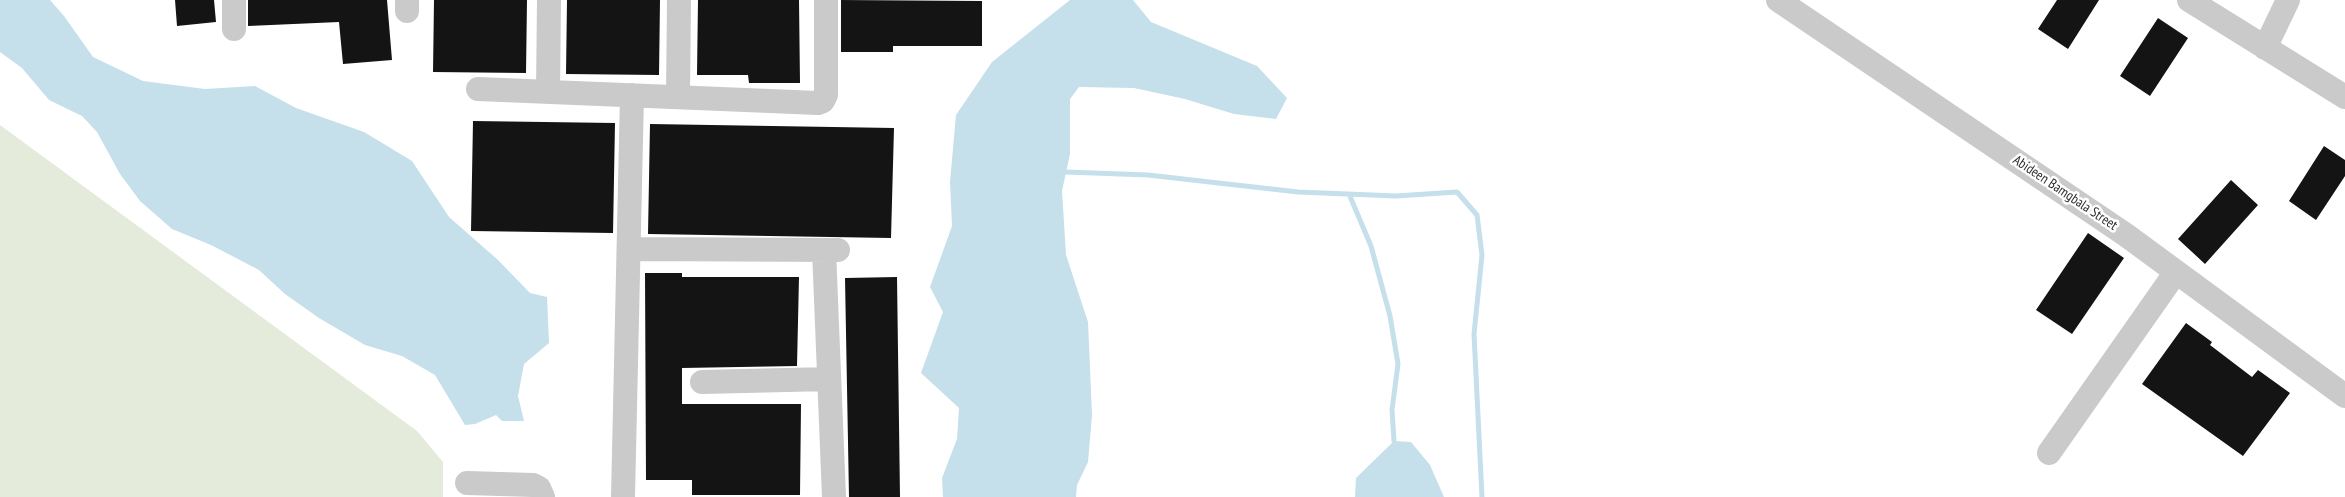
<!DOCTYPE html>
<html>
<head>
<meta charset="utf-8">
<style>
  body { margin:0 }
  canvas { display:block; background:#fff }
</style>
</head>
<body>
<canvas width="2345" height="497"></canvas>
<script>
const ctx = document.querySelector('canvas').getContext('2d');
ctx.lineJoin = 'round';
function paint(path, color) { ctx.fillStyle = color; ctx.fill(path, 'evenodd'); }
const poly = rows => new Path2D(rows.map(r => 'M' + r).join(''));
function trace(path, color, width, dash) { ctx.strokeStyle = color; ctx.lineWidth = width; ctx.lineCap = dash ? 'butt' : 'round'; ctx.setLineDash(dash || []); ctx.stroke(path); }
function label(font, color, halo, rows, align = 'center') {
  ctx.font = font + ' "PT Sans Narrow",sans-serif'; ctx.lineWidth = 5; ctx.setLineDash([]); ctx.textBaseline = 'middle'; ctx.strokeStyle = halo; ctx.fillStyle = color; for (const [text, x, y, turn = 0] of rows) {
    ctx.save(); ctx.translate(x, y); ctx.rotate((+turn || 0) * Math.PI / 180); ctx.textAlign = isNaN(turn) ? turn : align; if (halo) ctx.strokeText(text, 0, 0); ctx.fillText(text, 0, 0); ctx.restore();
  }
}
paint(poly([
  [0,125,417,431,443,462,443,497,0,497]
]), '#e4ebda');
paint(poly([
  [0,0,50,0,64,16,93,57,143,81,205,89,255,86,296,108,364,132,412,161,449,217,498,260,530,293,547,297,549,343,524,364,518,396,524,421,502,421,496,415,475,424,465,425,435,375,402,356,365,345,319,318,285,294,259,270,211,245,172,229,140,201,120,174,97,132,82,116,49,100,22,68,0,52],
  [1070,0,1133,0,1151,22,1257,66,1287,98,1276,119,1234,114,1185,99,1134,88,1079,87,1070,99,1070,154,1062,191,1066,255,1088,322,1092,415,1088,462,1077,485,1076,497,943,497,942,478,957,439,959,408,921,373,943,312,930,287,952,226,950,182,956,115,992,62],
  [1394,441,1411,442,1430,465,1444,497,1355,497,1356,478]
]), '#c5dfeb');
trace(poly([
  [1066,172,1148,175,1298,192,1396,196,1457,192,1477,215,1482,255,1474,334,1482,497],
  [1349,194,1371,246,1390,316,1398,364,1392,410,1394,441]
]), '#c5dfeb', 5);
paint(poly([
  [175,0,214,0,216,22,177,26],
  [248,0,387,0,392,60,343,64,339,22,248,26],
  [434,0,527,0,526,73,433,72],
  [567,0,660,0,659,75,566,74],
  [698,0,799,0,800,83,749,83,748,75,697,75],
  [841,0,982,1,982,46,893,46,893,52,841,52],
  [2057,0,2099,0,2068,49,2038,29],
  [2158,18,2188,38,2150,96,2120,76],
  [473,121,615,123,613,233,471,231],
  [650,124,894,128,891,238,648,234],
  [2324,146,2345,160,2345,176,2316,220,2289,201],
  [2231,180,2258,205,2205,264,2178,239],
  [2088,233,2124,258,2072,334,2036,310],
  [645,273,682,273,682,277,799,277,797,366,682,368,682,404,801,404,800,495,692,495,692,480,646,480],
  [897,277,900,497,849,497,845,278],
  [2186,323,2212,342,2210,345,2252,377,2258,370,2290,393,2243,456,2142,384]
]), '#141414');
trace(poly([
  [234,0,234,29],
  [407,0,407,11],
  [1778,0,2126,235,2345,396],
  [2189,0,2345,97],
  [2265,48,2288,0],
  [478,89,818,103,823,101,826,95,826,0],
  [548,92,549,0],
  [678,97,679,0],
  [629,249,838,250],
  [824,250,834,497],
  [702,382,829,379],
  [2049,453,2176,272],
  [467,483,533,485,539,488,543,497],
  [623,497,632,95]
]), '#cacaca', 24);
label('14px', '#2d2d2d', '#fff', [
  ["Abideen Bamgbala Street",2065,193,34]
]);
</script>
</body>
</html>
